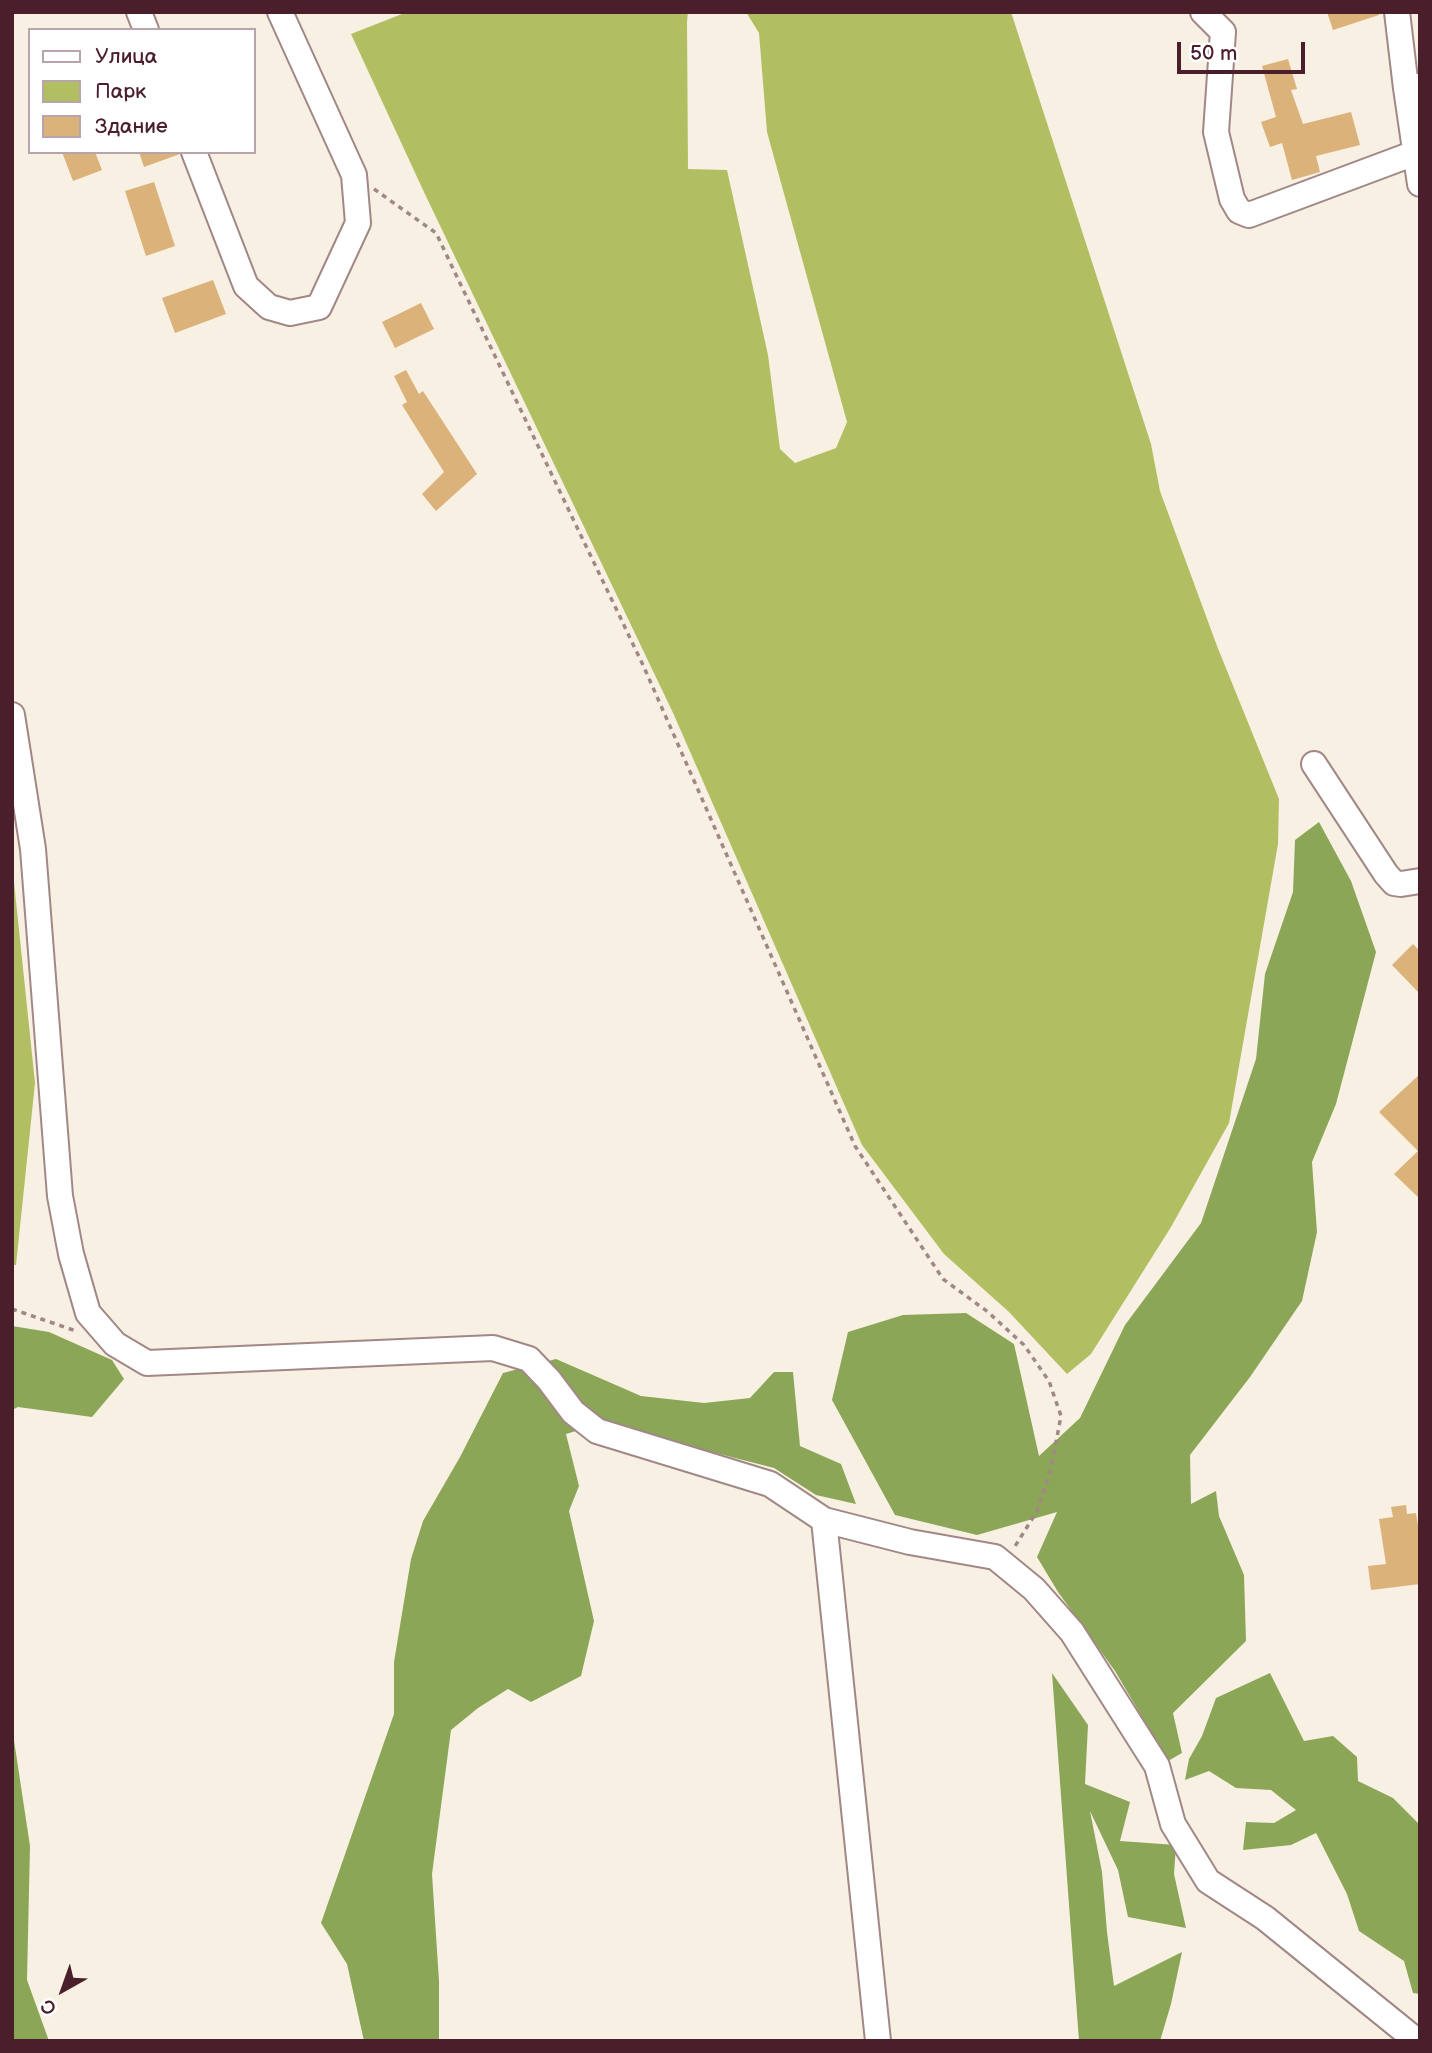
<!DOCTYPE html>
<html>
<head>
<meta charset="utf-8">
<style>
  body { margin:0 }
  #map { position:relative; width:1432px; height:2053px; overflow:hidden; background:#f8f0e2; font-family:"Balsamiq Sans",sans-serif }
  canvas { display:block }
  .frame { position:absolute; inset:0; border:14px solid #4a1f2b; pointer-events:none }
  .legend { position:absolute; left:28px; top:28px; width:228px; height:126px; box-sizing:border-box; background:#fff; border:2px solid #b7a5aa; margin:0; padding:9px 12px; list-style:none; font-size:21px; color:#4a1f2b }
  .legend li { display:flex; align-items:center; gap:14px; height:35px }
  .legend b { width:35px; border:2px solid #b7a5aa }
  .north { position:absolute; left:28px; top:1955px; width:70px; height:70px; -webkit-text-stroke:5px #fff; paint-order:stroke; rotate:220deg; font-size:19px; font-weight:700; line-height:28px; text-align:center; color:#4a1f2b }
  .north::after { content:''; display:block; margin:auto; width:24px; height:32px; background:#4a1f2b; clip-path:polygon(50% 0,100% 100%,50% 72%,0 100%) }
  .scale { position:absolute; left:1177px; top:42px; width:128px; height:32px; box-sizing:border-box; border:4px solid #4a1f2b; border-top:0; padding-left:9px; font-size:21px; line-height:24px; white-space:nowrap; color:#4a1f2b; -webkit-text-stroke:5px #fff; paint-order:stroke }
</style>
</head>
<body>
<div id="map">
<canvas width="1432" height="2053"></canvas>
<div class="frame"></div>
<ul class="legend">
<li><b style="height:9px;background:#fff"></b>Улица</li>
<li><b style="height:19px;background:#b1bf62"></b>Парк</li>
<li><b style="height:19px;background:#dbb27a"></b>Здание</li>
</ul>
<div class="north">С</div>
<div class="scale">50 m</div>
</div>
<script>
const ctx = document.querySelector('canvas').getContext('2d');
ctx.lineJoin = 'round';
function paint(path, color) { ctx.fillStyle = color; ctx.fill(path, 'evenodd'); }
const poly = rows => new Path2D(rows.map(r => 'M' + r).join(''));
function trace(path, color, width, dash) { ctx.strokeStyle = color; ctx.lineWidth = width; ctx.lineCap = dash ? 'butt' : 'round'; ctx.setLineDash(dash || []); ctx.stroke(path); }
paint(poly([
  [407,12,688,12,687,22,688,169,727,170,768,355,780,449,795,463,836,448,847,422,767,132,759,33,746,12,1011,12,1151,444,1160,491,1217,646,1279,799,1278,844,1229,1123,1171,1227,1091,1354,1067,1374,1009,1312,944,1254,862,1145,674,715,423,190,351,34],
  [12,863,35,1083,16,1265,12,1265]
]), '#b1bf62');
paint(poly([
  [1319,822,1351,881,1376,952,1336,1104,1312,1162,1317,1232,1302,1301,1250,1377,1190,1455,1191,1504,1216,1491,1219,1516,1244,1575,1246,1641,1173,1713,1182,1753,1168,1761,1115,1671,1058,1592,1037,1557,1057,1512,977,1535,895,1515,832,1400,848,1332,903,1315,966,1313,1014,1344,1039,1456,1080,1418,1125,1325,1201,1223,1256,1059,1265,974,1293,892,1295,840],
  [12,1326,49,1332,112,1360,124,1379,92,1417,18,1407,12,1410],
  [556,1359,641,1396,704,1403,750,1398,774,1372,793,1372,800,1446,841,1464,856,1504,816,1495,774,1468,704,1450,609,1421,566,1434,579,1486,569,1511,594,1621,581,1676,531,1702,508,1689,478,1708,451,1730,432,1874,439,1981,439,2041,364,2041,347,1964,321,1923,394,1714,394,1662,411,1559,423,1521,460,1457,503,1373],
  [1052,1673,1088,1725,1085,1784,1130,1802,1120,1841,1176,1845,1174,1874,1186,1928,1128,1917,1118,1870,1090,1811,1102,1872,1107,1932,1114,1986,1182,1952,1171,2004,1160,2041,1079,2041],
  [1270,1673,1304,1741,1333,1736,1357,1757,1358,1781,1393,1798,1420,1825,1420,1994,1413,1993,1404,1961,1359,1931,1347,1894,1316,1833,1291,1845,1243,1850,1246,1822,1274,1823,1296,1810,1271,1790,1236,1788,1209,1771,1185,1780,1189,1759,1202,1736,1216,1698],
  [12,1727,30,1846,27,1980,49,2041,12,2041]
]), '#8ca658');
paint(poly([
  [1327,12,1379,12,1379,15,1333,30],
  [1288,59,1297,89,1291,90,1303,124,1351,112,1360,145,1316,156,1320,172,1292,180,1282,143,1270,147,1261,122,1276,117,1262,66],
  [62,152,95,152,102,170,73,181],
  [139,152,179,152,180,154,144,167],
  [154,182,175,246,146,256,125,191],
  [213,280,226,314,175,333,162,298],
  [421,303,434,329,395,348,382,322],
  [406,370,419,394,423,391,477,474,436,511,422,494,444,472,402,405,407,402,394,376],
  [1413,944,1420,951,1420,994,1392,965],
  [1420,1074,1420,1199,1394,1174,1418,1151,1379,1112],
  [1406,1505,1407,1514,1416,1513,1420,1538,1420,1584,1371,1590,1368,1566,1386,1564,1379,1519,1393,1517,1391,1507]
]), '#dbb27a');
const minor = poly([
  [139,12,146,30],
  [1203,12,1223,32,1216,132,1232,199,1239,211,1249,215,1415,153],
  [1397,12,1406,88,1420,86],
  [1406,88,1420,184],
  [194,152,246,286,269,307,290,313,319,307,358,223,354,175,280,12],
  [12,715,33,849,60,1196,71,1254,88,1313,115,1344,147,1363,493,1348,529,1359,549,1380,573,1412,597,1431,770,1484,824,1520,910,1542,995,1557,1034,1589,1072,1632,1157,1766,1173,1824,1208,1881,1265,1918,1417,2041],
  [1314,764,1386,874,1394,883,1401,884,1420,881],
  [824,1520,878,2041]
]);
trace(minor, '#a18886', 28);
trace(poly([
  [374,189,436,233,643,665,855,1146,943,1279,988,1312,1024,1345,1049,1381,1061,1416,1051,1469,1037,1511,1014,1548],
  [12,1309,76,1331]
]), '#a18886', 3.5, [5, 5]);
trace(minor, '#fff', 24);
</script>
</body>
</html>
